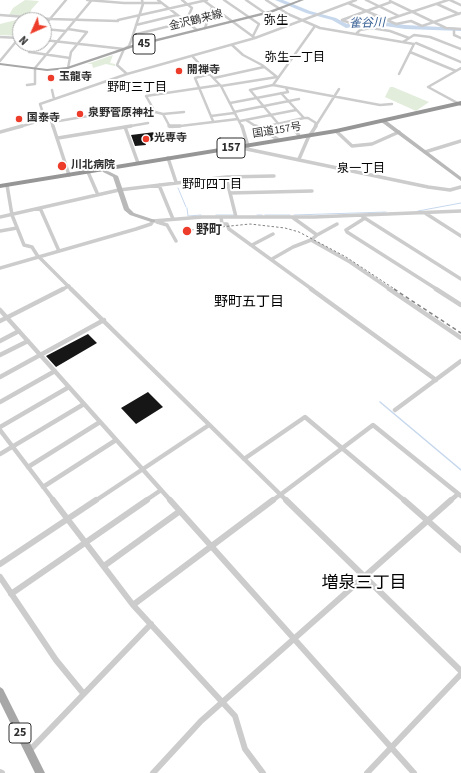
<!DOCTYPE html>
<html>
<head>
<meta charset="utf-8">
<style>
  body { margin:0 }
  #map { position:relative; width:461px; height:773px; overflow:hidden; background:#fff; font-family:"Source Sans 3",sans-serif }
  canvas { display:block }
  .north { position:absolute; left:12px; top:12px; width:40px; height:40px; box-sizing:border-box; background:#fff; border:1px solid #acacac; border-radius:50%; rotate:225deg; font-size:11px; font-weight:700; line-height:16px; text-align:center; color:#2f2f2f }
  .north::after { content:''; display:block; margin:auto; width:14px; height:18px; background:#ed3d2a; clip-path:polygon(50% 0,100% 100%,50% 72%,0 100%) }
</style>
</head>
<body>
<div id="map">
<canvas width="461" height="773"></canvas>
<div class="north">N</div>
</div>
<script>
const ctx = document.querySelector('canvas').getContext('2d');
ctx.lineJoin = 'round';
function paint(path, color) { ctx.fillStyle = color; ctx.fill(path, 'evenodd'); }
const poly = rows => new Path2D(rows.map(r => 'M' + r).join(''));
function trace(path, color, width, dash) { ctx.strokeStyle = color; ctx.lineWidth = width; ctx.lineCap = dash ? 'butt' : 'round'; ctx.setLineDash(dash || []); ctx.stroke(path); }
function label(font, color, halo, rows, align = 'center') {
  ctx.font = font + ' "Source Sans 3","Noto Sans JP",sans-serif'; ctx.lineWidth = 4; ctx.setLineDash([]); ctx.textBaseline = 'middle'; ctx.strokeStyle = halo; ctx.fillStyle = color; for (const [text, x, y, turn = 0] of rows) {
    ctx.save(); ctx.translate(x, y); ctx.rotate((+turn || 0) * Math.PI / 180); ctx.textAlign = isNaN(turn) ? turn : align; if (halo) ctx.strokeText(text, 0, 0); ctx.fillText(text, 0, 0); ctx.restore();
  }
}
paint(poly([
  [25,0,39,1,31,10,30,16,9,15,13,8],
  [24,18,26,20,20,20,19,36,0,35,0,24],
  [113,55,110,63,115,64,115,66,106,64,93,68,92,64,87,64],
  [390,87,393,87,429,102,416,111,385,97]
]), '#e2eddc');
trace(poly([
  [178,188,186,207],
  [187,208,188,216,201,215],
  [418,211,461,203],
  [216,215,234,215],
  [257,215,262,215],
  [265,215,290,215],
  [294,215,386,212]
]), '#c7d8ed', 1);
trace(poly([
  [380,402,461,470]
]), '#c7d8ed', 1.5);
paint(poly([
  [275,0,283,0,310,11,336,18,347,24,372,20,405,25,459,28,461,29,461,31,405,29,372,24,346,28,332,20,306,13,275,0]
]), '#c7d8ed');
paint(poly([
  [155,132,158,140,145,142,146,145,135,146,131,135],
  [88,334,97,343,56,367,46,356],
  [148,392,163,407,136,424,121,408]
]), '#161616');
trace(poly([
  [87,0,124,3,161,3],
  [158,0,197,30],
  [182,0,192,8,186,21],
  [203,0,255,38],
  [224,0,259,24,253,36],
  [246,0,265,13],
  [266,0,288,14,320,28,414,44,399,74],
  [366,0,399,16],
  [450,0,461,5],
  [390,1,446,28,461,29],
  [348,3,396,24,411,21,422,26,461,13],
  [437,4,459,14],
  [0,15,51,19,118,21],
  [376,15,350,23,342,20,391,2],
  [118,20,207,0],
  [387,20,448,0],
  [136,25,177,15],
  [44,26,66,0],
  [205,28,212,7],
  [44,29,66,31],
  [68,29,87,32,71,52,68,68],
  [454,31,454,35,461,38],
  [356,34,360,30,371,28,390,31,409,38],
  [133,35,186,22],
  [0,37,20,38],
  [44,40,124,49,117,65,127,74],
  [403,42,414,35,430,37,461,49],
  [416,43,461,62],
  [232,45,243,55,262,65,277,77],
  [124,49,129,46,131,41,143,4,142,0],
  [29,52,70,58],
  [29,52,40,44],
  [410,52,456,71],
  [192,56,221,86,242,127],
  [0,61,19,38],
  [266,61,277,56,288,61],
  [210,74,195,78,213,121],
  [214,78,264,67],
  [27,85,35,84,35,68,91,1],
  [273,85,315,26],
  [221,86,277,77],
  [428,87,461,105],
  [428,87,461,68],
  [52,90,54,99],
  [281,93,304,118,308,118,316,123,315,126],
  [230,103,288,92,286,88],
  [234,112,299,99],
  [163,114,184,112],
  [211,116,234,113],
  [45,119,40,104,127,74,255,38,356,0],
  [246,120,257,127],
  [240,121,296,110],
  [53,122,94,115],
  [19,127,50,118,53,127],
  [125,127,148,123],
  [170,127,163,114,155,112,146,96,220,85],
  [172,127,238,119],
  [264,127,304,118],
  [281,127,250,90,273,85,380,105,392,104],
  [315,127,339,89]
]), '#ccc', 2.5);
trace(poly([
  [53,126,69,175],
  [169,126,180,126],
  [242,126,248,146],
  [256,126,279,140],
  [280,126,283,129,293,127,300,137],
  [125,127,138,163],
  [259,128,269,126],
  [336,131,352,146,372,144,399,132],
  [0,132,22,126],
  [266,133,283,129],
  [58,138,131,126],
  [237,147,428,187,450,190,461,187],
  [425,152,461,141],
  [168,158,176,182],
  [299,159,308,138,316,126],
  [88,172,98,195],
  [226,177,236,217],
  [7,185,12,215,24,245,32,247,37,255,72,290],
  [159,185,173,219],
  [230,193,312,191],
  [40,208,59,251],
  [425,213,461,236],
  [0,217,119,190,226,177,274,176],
  [221,217,222,224,227,224,229,229,313,290],
  [292,217,317,235,311,240,350,262,391,290],
  [363,217,461,279],
  [365,218,346,230,347,232,438,290],
  [157,222,167,225,176,241],
  [0,231,17,228],
  [317,235,337,224],
  [252,245,273,234],
  [272,259,293,247,311,240],
  [0,268,136,229,151,224,153,221,202,217,314,217,461,211],
  [61,290,69,286]
]), '#ccc', 3.5);
trace(poly([
  [71,289,287,501],
  [311,289,436,380],
  [389,289,461,338],
  [436,289,461,305],
  [0,310,171,501],
  [0,321,63,289],
  [0,341,19,331],
  [0,355,28,341],
  [0,377,104,320],
  [0,402,55,371],
  [395,410,461,361],
  [0,427,69,387],
  [0,430,54,501],
  [0,454,84,404],
  [244,459,305,417,405,501],
  [28,467,100,422],
  [43,487,116,440],
  [95,501,209,425],
  [145,501,161,490],
  [272,501,373,425,461,496],
  [450,501,458,494]
]), '#ccc', 4.5);
trace(poly([
  [53,500,133,605,235,716,245,749,263,773],
  [170,500,414,773],
  [286,500,461,671],
  [404,500,461,550],
  [0,564,96,500],
  [104,566,180,511],
  [0,577,56,660,83,693],
  [11,594,147,500],
  [133,605,273,500],
  [29,751,151,624],
  [0,772,2,773],
  [153,773,201,721,451,500],
  [367,773,461,674]
]), '#ccc', 6);
paint(poly([
  [380,119,384,119,461,177,461,181,380,121,380,119],
  [105,167,107,168,108,171,118,176,129,208,134,213,155,220,155,222,151,222,130,215,124,210,113,177,103,172,102,169,105,167]
]), '#b9b9b9');
paint(poly([
  [299,0,304,0,271,13,134,47,68,69,47,71,0,65,0,63,47,69,67,67,132,45,269,11,299,0],
  [0,687,3,689,45,773,35,773,0,702,0,687]
]), '#a7a7a7');
paint(poly([
  [461,101,461,105,336,133,0,188,0,184,336,129,461,101]
]), '#969696');
trace(poly([
  [191,230,250,224,285,228,299,232,346,257,396,290]
]), '#848484', 1, [2.5, 2]);
trace(poly([
  [394,289,461,333]
]), '#848484', 1.5, [4, 3]);
for (const [x, y, r, color] of [
  [179,71,4,"#ed3d2a"],
  [51,78,4,"#ed3d2a"],
  [80,114,4,"#ed3d2a"],
  [19,119,4,"#ed3d2a"],
  [146,139,4,"#ed3d2a"],
  [62,166,5,"#ed3d2a"],
  [187,231,5,"#ed3d2a"]
]) { const dot = new Path2D(); dot.arc(x, y, r, 0, 2 * Math.PI); ctx.fillStyle = color; ctx.fill(dot); trace(dot, '#fff', 1.5); }
label('11px', '#2f2f2f', '#fff', [
  ["金沢鶴来線",196,21,-14],
  ["国道157号",277,131,-9]
]);
label('bold 11px', '#2f2f2f', '#fff', [
  ["開禅寺",187,71],
  ["玉龍寺",59,78],
  ["泉野菅原神社",88,114],
  ["国泰寺",27,119],
  ["光専寺",154,139],
  ["川北病院",71,166]
], 'left');
label('12px', '#000', '#fff', [
  ["弥生",276,21],
  ["弥生一丁目",295,58],
  ["野町三丁目",137,88],
  ["泉一丁目",361,169],
  ["野町四丁目",212,185]
]);
label('italic 12px', '#396195', '#fff', [
  ["雀谷川",367,24,-1]
]);
for (const [x, y, w] of [
  [144,44,22],
  [231,148,28],
  [20,733,22]
]) { const box = new Path2D(); box.roundRect(x - w / 2, y - 10, w, 20, 3); ctx.fillStyle = '#fff'; ctx.fill(box); trace(box, '#2f2f2f', 1); }
label('bold 12px', '#2f2f2f', null, [
  ["45",144,44],
  ["157",231,148],
  ["25",20,733]
]);
label('bold 13px', '#2f2f2f', '#fff', [
  ["野町",196,231]
], 'left');
label('14px', '#000', '#fff', [
  ["野町五丁目",249,303]
]);
label('17px', '#000', '#fff', [
  ["増泉三丁目",364,584]
]);
</script>
</body>
</html>
